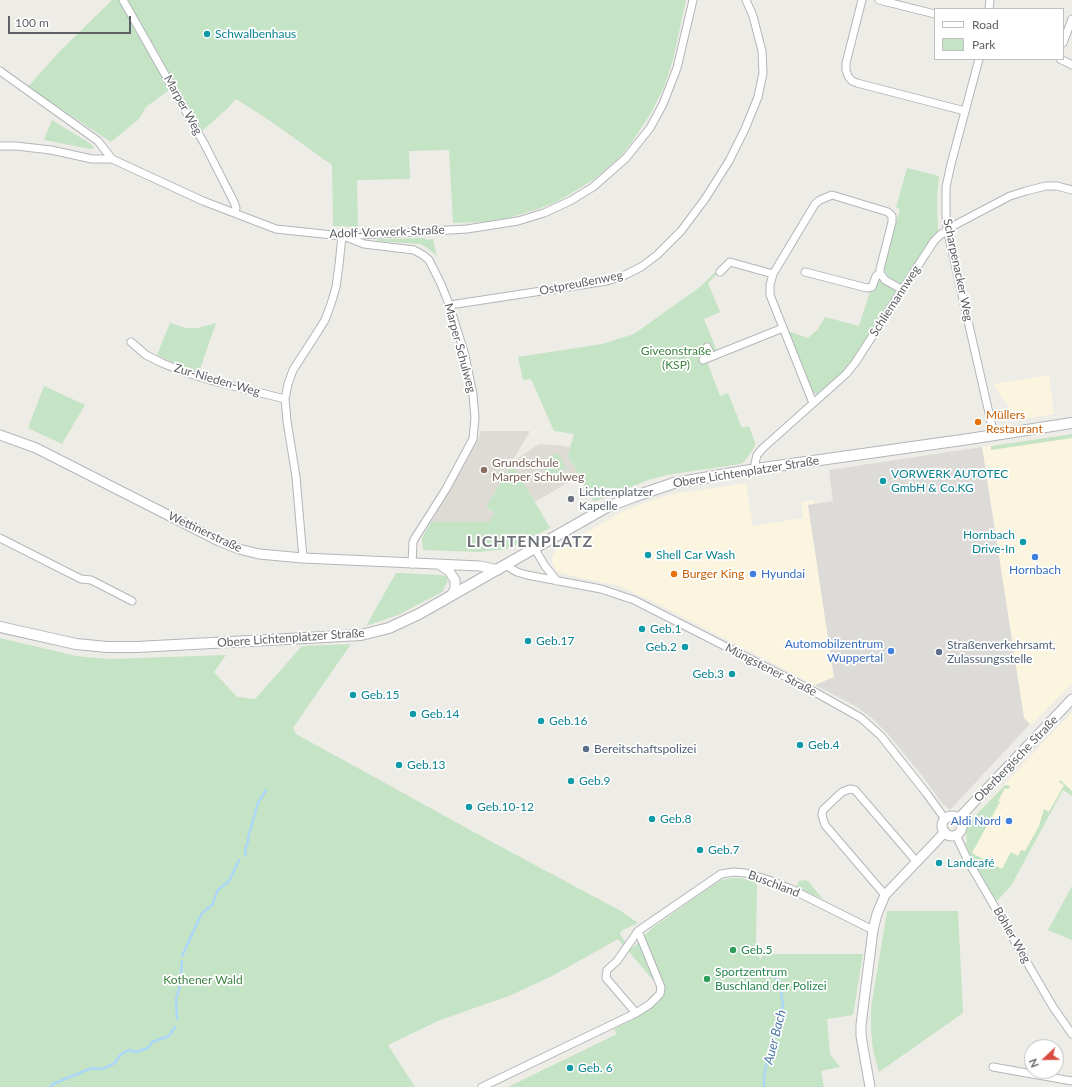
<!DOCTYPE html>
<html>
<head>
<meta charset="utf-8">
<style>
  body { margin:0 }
  #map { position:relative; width:1072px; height:1087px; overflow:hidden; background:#eeece6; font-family:Lato,sans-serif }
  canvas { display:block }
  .legend { position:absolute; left:934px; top:8px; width:130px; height:52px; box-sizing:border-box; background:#fff; border:1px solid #bec0c1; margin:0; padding:5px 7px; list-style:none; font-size:12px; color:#5d6165 }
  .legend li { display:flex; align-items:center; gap:8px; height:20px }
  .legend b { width:20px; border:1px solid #bec0c1 }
  .north { position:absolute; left:1024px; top:1039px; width:40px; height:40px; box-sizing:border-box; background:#fff; border:1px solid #bec0c1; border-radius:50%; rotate:248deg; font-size:11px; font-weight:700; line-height:16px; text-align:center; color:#5d6165 }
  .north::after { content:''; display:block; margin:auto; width:14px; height:18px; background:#d94c41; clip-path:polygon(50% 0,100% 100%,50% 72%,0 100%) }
  .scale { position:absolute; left:8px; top:16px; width:123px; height:18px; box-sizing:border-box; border:2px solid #5d6165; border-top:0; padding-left:5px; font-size:12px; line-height:14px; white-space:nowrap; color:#5d6165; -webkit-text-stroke:3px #fff; paint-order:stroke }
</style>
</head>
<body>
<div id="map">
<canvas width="1072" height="1087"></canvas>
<ul class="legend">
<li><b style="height:5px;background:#fff"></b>Road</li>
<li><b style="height:11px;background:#c5e3c5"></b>Park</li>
</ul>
<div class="north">N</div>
<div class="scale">100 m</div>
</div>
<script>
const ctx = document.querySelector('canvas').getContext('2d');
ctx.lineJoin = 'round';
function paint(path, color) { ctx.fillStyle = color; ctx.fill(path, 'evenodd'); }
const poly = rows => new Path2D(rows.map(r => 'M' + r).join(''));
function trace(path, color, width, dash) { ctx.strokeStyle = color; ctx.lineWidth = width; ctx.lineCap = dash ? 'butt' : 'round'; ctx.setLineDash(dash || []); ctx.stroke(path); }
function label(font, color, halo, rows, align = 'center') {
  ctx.font = font + ' Lato,sans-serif'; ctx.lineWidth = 3.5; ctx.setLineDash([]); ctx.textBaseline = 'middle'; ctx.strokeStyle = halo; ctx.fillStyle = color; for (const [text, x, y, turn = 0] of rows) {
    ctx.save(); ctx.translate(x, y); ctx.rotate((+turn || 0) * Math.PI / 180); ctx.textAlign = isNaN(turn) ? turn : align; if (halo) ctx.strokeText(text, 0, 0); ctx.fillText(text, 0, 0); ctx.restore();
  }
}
paint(poly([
  [1049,375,1054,414,1023,419,1019,418,1011,410,993,384],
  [1072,434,1072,683,1031,725,1024,718,982,447],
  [746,483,753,526,803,518,801,502,814,500,815,504,808,505,834,677,815,685,656,603,620,586,563,574,557,571,554,566,552,560,554,553,556,549,624,511,644,503,668,495],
  [1072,712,1072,796,1063,790,1011,886,997,901,977,870,965,844,967,842,966,833,968,823]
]), '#fbf4de');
paint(poly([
  [982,447,1024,718,1030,724,950,810,942,803,924,778,888,734,873,719,857,707,815,685,834,677,808,505,833,501,829,470]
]), '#dddbd8');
paint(poly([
  [481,431,530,431,512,462,539,444,555,445,570,447,568,456,579,476,535,502,511,463,486,508,495,513,489,522,431,522,478,440]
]), '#dedbd4');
paint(poly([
  [112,0,686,0,673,60,664,87,651,113,632,142,619,158,593,180,558,201,538,209,508,218,482,222,453,223,449,150,409,151,410,179,357,180,358,227,333,226,332,165,266,118,236,99,229,107,202,131,176,85,146,107,139,119,111,142,28,87,58,53],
  [52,120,91,144,94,148,90,149,44,140],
  [907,168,939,176,937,199,938,231,930,240,901,284,888,276,883,267,900,209,896,208],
  [425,238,426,240,433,239,437,256,426,247,420,244,378,241,377,240,379,239],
  [716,271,718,273,708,283,720,312,704,319,717,351,713,351,709,344,703,346,705,355,699,358,701,363,707,361,720,396,728,393,742,428,749,426,755,443,754,448,744,462,740,464,667,475,648,480,594,502,568,456,574,434,554,431,531,379,523,380,518,357,602,344,634,334,700,287],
  [878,278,897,290,856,353,855,359,847,368,817,394,813,393,788,331,808,338,818,329,825,317,859,326,870,292,873,292],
  [170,323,186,328,198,328,216,323,199,372,179,365,157,355],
  [44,386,85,405,62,444,28,428],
  [1072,434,1072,438,991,450,991,446],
  [558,453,566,468,554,475,553,474,548,476,540,463],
  [512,463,550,528,521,543,507,549,478,552,423,550,422,538,431,522,489,522,495,513,486,507],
  [396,573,441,575,448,577,447,583,443,589,444,591,398,615,366,626],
  [0,638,76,656,109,659,226,655,214,672,237,697,255,699,302,646,351,644,293,728,296,734,492,842,621,911,638,923,621,931,620,934,629,948,634,947,639,941,658,986,618,939,552,976,509,996,440,1020,388,1045,415,1087,0,1087],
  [1060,780,1072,791,1072,796,1063,790,1011,886,997,901,977,870,965,844,967,842,966,833,968,823,1005,785,1011,786,1008,789,1005,788,998,801,1000,802,972,853,1002,869,1011,852,1018,856,1021,850,1025,851,1039,826,1044,809,1049,812,1064,785,1059,782],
  [732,878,741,878,757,882,756,941,760,960,763,954,863,954,853,1015,827,1019,830,1054,840,1067,821,1071,824,1087,508,1087,617,1034,614,1029,636,1018,636,1016,661,997,643,937,651,929,713,885,721,880],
  [805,880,808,881,823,899,796,887,799,881],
  [1072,886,1072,940,1048,930],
  [887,911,958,911,963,1013,879,1072,873,1050,871,1030,871,1008]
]), '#c5e3c5');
trace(poly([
  [245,856,246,854,245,849,248,842,248,838,258,803,266,790],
  [182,956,202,913,212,905,218,890,229,881,239,860],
  [177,1019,176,999,180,986,182,961],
  [50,1087,55,1083,92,1068,102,1069,115,1063,120,1055,129,1050,136,1052,148,1048,152,1042,169,1036,175,1027],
  [764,1087,764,1077,770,1046,775,1034,779,1011,783,1007,780,982,766,969]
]), '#add7f7', 2.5);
const minor = poly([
  [123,0,205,145,234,202,236,208,235,213],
  [862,0,846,63,846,70,848,76,852,81,857,83,965,111],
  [879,0,935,14],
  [989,9,990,0],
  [1063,43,1072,19],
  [979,59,951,164,946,187,946,213,947,229,994,435],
  [1060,59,1072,65],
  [0,71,98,141,112,159,203,201,276,229,342,236,467,229,518,221,544,213,570,201,593,187,626,158,650,128,663,104,677,68,693,0],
  [0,146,16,146,51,150,92,159,112,159],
  [346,237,364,244,414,250,423,255,429,260,441,284,449,304,465,355,473,395,475,418,473,439,446,489,415,538,413,542,412,564],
  [720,272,730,262,773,274],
  [805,272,867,288,872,287,876,276,880,273],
  [450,305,607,281,625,275,641,267,657,255,681,231,705,199,729,161,745,129,758,97,763,73,762,51,753,16,746,0],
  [131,342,146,355,162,363,187,373,217,382,285,399],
  [707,347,711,356],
  [703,360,783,328],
  [813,403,770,295,770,285,773,274,815,204,820,200,832,195,888,212,892,216,892,222,880,269,880,273,885,280,903,290],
  [756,469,755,463,757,455,763,448,846,374,855,363,934,241,940,235,953,226,1010,196,1026,191,1046,186,1057,186,1072,190],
  [0,538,81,579,91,580,132,601],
  [535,549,545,566,557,581],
  [303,558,296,477,287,421,285,399,288,384,293,370,315,336,325,320,331,304,336,287,339,265,342,236],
  [505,565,517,572,527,575,601,589,634,600,813,691,861,718,881,736,927,794,945,819],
  [956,835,968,861,1053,1007,1072,1034],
  [885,895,825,825,822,815,823,810,842,792,850,789,855,790,916,861],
  [636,1013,606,978,607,970,617,961,638,931],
  [993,1067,1072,1081],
  [482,1087,636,1013,650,1004,660,994,661,987,638,931,721,874,734,872,745,873,766,879,791,889,873,930]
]);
const tertiary = poly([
  [0,435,36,448,219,541,239,549,259,554,303,558,480,566,498,570],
  [440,565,449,571,455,580,455,589,451,596],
  '942 826a10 10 0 1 1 20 0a10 10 0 1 1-20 0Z',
  [959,818,1072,699],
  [870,1087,861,1036,861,1025,873,930,877,914,885,895,945,832]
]);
const secondary = poly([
  [0,627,76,644,107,647,137,647,361,635,389,628,419,614,607,507,633,497,674,483,756,469,969,439,1072,423]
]);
trace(minor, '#b3b6b9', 9);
trace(tertiary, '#b3b6b9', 11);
trace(secondary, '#b2b5b9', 12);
trace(minor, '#fff', 7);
trace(tertiary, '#fff', 9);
trace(secondary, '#fff', 10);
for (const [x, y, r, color] of [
  [207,34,4,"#0f9aa8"],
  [978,422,4,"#e8710a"],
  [484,470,4,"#8d6e63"],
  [883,481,4,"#0f9aa8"],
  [571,499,4,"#6b7280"],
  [1023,542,4,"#0f9aa8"],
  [648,555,4,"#0f9aa8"],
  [1035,557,4,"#3f7fe0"],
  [674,574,4,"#e8710a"],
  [753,574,4,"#3f7fe0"],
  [642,629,4,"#0f9aa8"],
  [528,641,4,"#0f9aa8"],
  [685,647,4,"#0f9aa8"],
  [891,651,4,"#3f7fe0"],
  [939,652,4,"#5c6f8a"],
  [732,674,4,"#0f9aa8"],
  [353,695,4,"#0f9aa8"],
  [413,714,4,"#0f9aa8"],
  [541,721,4,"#0f9aa8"],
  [800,745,4,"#0f9aa8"],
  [586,749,4,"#5c6f8a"],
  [399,765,4,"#0f9aa8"],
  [571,781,4,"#0f9aa8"],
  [469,807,4,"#0f9aa8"],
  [652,819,4,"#0f9aa8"],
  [1009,821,4,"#3f7fe0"],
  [700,850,4,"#0f9aa8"],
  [939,863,4,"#0f9aa8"],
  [733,950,4,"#2e9e5b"],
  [707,979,4,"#2e9e5b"],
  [570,1068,4,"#0f9aa8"]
]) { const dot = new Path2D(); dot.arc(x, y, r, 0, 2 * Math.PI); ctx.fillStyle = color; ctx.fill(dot); trace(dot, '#fff', 1.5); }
label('12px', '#0d838f', '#fff', [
  ["Schwalbenhaus",215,34],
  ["VORWERK AUTOTEC",891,474],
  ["GmbH & Co.KG",891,488],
  ["Hornbach",1015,535,"right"],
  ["Drive-In",1015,549,"right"],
  ["Shell Car Wash",656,555],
  ["Geb.1",650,629],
  ["Geb.17",536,641],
  ["Geb.2",677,647,"right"],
  ["Geb.3",724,674,"right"],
  ["Geb.15",361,695],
  ["Geb.14",421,714],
  ["Geb.16",549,721],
  ["Geb.4",808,745],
  ["Geb.13",407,765],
  ["Geb.9",579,781],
  ["Geb.10-12",477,807],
  ["Geb.8",660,819],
  ["Geb.7",708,850],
  ["Landcafé",947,863],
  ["Geb. 6",578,1068]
], 'left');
label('12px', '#5d6165', '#fff', [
  ["Marper Weg",183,105,61],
  ["Adolf-Vorwerk-Straße",387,232,-2],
  ["Scharpenacker Weg",958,270,78],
  ["Ostpreußenweg",581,283,-11],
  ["Schliemannweg",895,301,-57],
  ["Marper Schulweg",460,348,75],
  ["Zur-Nieden-Weg",217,380,16],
  ["Obere Lichtenplatzer Straße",746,472,-9],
  ["Wettinerstraße",205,532,25],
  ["Obere Lichtenplatzer Straße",291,638,-4],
  ["Müngstener Straße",771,670,27],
  ["Oberbergische Straße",1016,759,-46],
  ["Buschland",774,884,21],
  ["Böhler Weg",1012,935,60]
]);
label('12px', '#3e8341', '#fff', [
  ["Giveonstraße",676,351],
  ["(KSP)",676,365],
  ["Kothener Wald",203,980]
]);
label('12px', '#c56008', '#fff', [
  ["Müllers",986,415],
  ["Restaurant",986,429],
  ["Burger King",682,574]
], 'left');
label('12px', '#785e54', '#fff', [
  ["Grundschule",492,463],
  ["Marper Schulweg",492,477]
], 'left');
label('12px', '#5b616d', '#fff', [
  ["Lichtenplatzer",579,492],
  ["Kapelle",579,506]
], 'left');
label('12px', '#366cbe', '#fff', [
  ["Hornbach",1035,570,"center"],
  ["Hyundai",761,574,"left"],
  ["Automobilzentrum",883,644],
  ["Wuppertal",883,658],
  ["Aldi Nord",1001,821]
], 'right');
label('12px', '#4e5e75', '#fff', [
  ["Straßenverkehrsamt,",947,645],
  ["Zulassungsstelle",947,659],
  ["Bereitschaftspolizei",594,749]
], 'left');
label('12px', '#27864d', '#fff', [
  ["Geb.5",741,950],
  ["Sportzentrum",715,972],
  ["Buschland der Polizei",715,986]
], 'left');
label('italic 13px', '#4b78a8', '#fff', [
  ["Auer Bach",775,1037,-76]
]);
ctx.letterSpacing = '1px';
label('bold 16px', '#6f7377', '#fff', [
  ["LICHTENPLATZ",530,542]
]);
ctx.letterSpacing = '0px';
</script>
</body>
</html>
